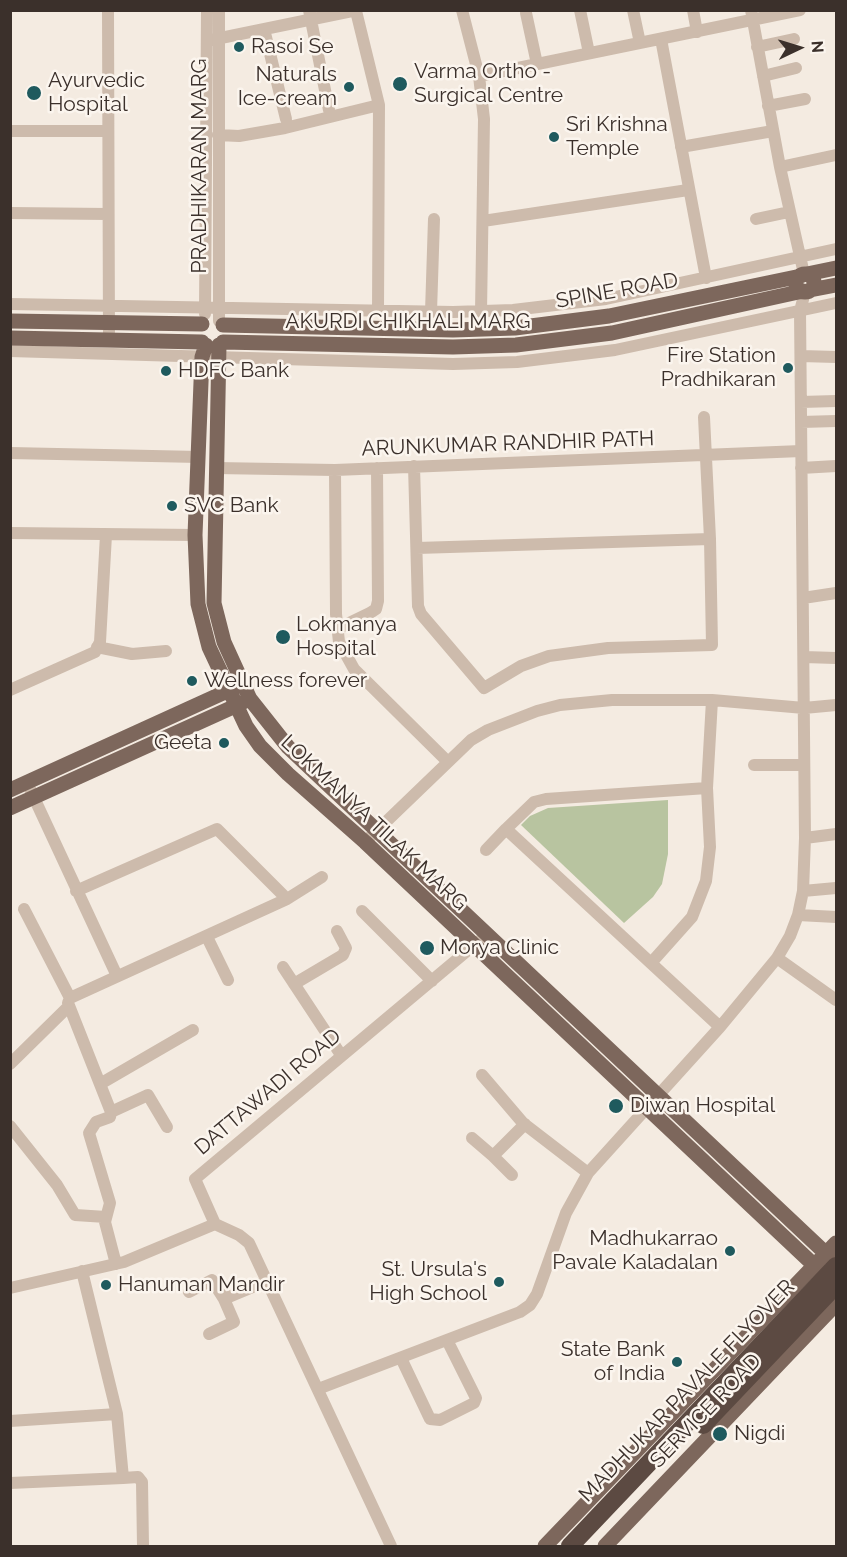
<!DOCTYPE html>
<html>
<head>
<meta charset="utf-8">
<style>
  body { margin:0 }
  #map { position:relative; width:847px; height:1557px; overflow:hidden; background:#f4ebe1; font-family:Raleway,sans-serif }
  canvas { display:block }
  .frame { position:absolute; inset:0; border:12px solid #3b302b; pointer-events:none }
  .north { position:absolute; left:769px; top:18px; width:60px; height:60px; -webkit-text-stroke:4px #fbf5ee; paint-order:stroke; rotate:86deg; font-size:16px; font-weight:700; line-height:24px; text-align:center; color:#3b302b }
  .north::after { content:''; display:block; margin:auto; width:21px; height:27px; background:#3b302b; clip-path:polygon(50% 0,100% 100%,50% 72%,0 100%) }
</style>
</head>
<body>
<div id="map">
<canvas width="847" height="1557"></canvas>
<div class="frame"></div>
<div class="north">N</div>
</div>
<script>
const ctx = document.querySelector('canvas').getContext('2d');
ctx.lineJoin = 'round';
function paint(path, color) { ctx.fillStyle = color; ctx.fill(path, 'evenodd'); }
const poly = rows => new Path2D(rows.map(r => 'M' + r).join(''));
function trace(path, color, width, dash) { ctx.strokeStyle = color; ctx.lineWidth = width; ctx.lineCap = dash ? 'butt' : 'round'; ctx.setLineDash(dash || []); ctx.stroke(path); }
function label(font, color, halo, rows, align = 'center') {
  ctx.font = font + ' Raleway,sans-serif'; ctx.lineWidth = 5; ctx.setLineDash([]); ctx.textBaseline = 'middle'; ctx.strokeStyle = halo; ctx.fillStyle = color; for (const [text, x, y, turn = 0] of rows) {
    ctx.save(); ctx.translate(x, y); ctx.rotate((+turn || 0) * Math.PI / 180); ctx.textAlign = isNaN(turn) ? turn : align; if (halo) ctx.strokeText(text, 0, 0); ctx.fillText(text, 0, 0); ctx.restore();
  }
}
paint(poly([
  [668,800,668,854,662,884,653,897,624,923,521,825,530,816,548,808]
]), '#b8c4a0');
trace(poly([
  [108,10,109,340],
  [309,10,329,110],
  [462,10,479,76,484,119,481,312],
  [580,10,589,53],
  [633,10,640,43],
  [693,10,697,32],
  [751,10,780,167,804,274],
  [356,11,379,105,378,311],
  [526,13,537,64],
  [264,29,286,119],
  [661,39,706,278],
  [211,40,357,10],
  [757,47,794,39],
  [479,76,800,10],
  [763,76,796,68],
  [768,106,805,99],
  [10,131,108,131],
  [218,135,239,136,285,128,379,105],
  [681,147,773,131],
  [780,167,836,155],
  [10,213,108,214],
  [756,219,789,212],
  [483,221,688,190],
  [10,304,453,312,513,310,606,299,836,249],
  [431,312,434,219],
  [205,314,207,10],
  [219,321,219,10],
  [10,351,453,364,517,362,615,350,836,303],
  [801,356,836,357],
  [801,402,836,401],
  [801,422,836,421],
  [10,453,199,457],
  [414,466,418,606,421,614,484,688,521,666,549,656,608,648,712,645,710,539,704,417],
  [216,468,335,470,801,451],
  [801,468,836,466],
  [335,470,336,614,339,642,354,669,447,761],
  [10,533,195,535],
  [417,548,710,539],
  [803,598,836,593],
  [337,629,370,613,376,609,378,601,377,468],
  [97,647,132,654,166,651],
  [804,657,836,658],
  [10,690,95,652,100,642,106,535],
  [754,765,804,765],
  [707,788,546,799,534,802,506,829,720,1027],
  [30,789,117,976],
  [805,838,836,834],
  [365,842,471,740,488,730,537,711,560,705,612,700,712,700,804,708,836,705],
  [486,850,506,829],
  [76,891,217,829,287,899],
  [803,891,836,888],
  [24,909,70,998],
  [362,911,432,981],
  [798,915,836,917],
  [207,937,228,980],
  [777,958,836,1000],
  [651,963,692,917,706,881,710,847,707,788,712,700],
  [283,967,341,1055],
  [294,984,343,955,346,948,337,931],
  [10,1064,69,1006],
  [482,1075,523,1123,588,1173],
  [100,1084,193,1030],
  [111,1112,148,1095,167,1127],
  [10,1126,57,1185,75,1215,106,1217],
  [472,1138,493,1156],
  [512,1175,493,1156,525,1124],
  [215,1224,195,1179,479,941],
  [215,1224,239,1235,249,1243,391,1546],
  [116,1264,105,1222,110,1203,89,1133,96,1122,110,1117,111,1112,68,1003,70,998,287,899,322,877],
  [10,1288,124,1262,215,1224],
  [189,1292,212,1280,224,1299],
  [209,1334,234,1322,224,1299,267,1281],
  [401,1358,430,1419,440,1420,474,1403,476,1398,447,1340],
  [318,1389,520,1312,530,1305,537,1294,566,1213,588,1173,720,1027,777,958,790,936,798,915,803,891,805,838,800,311,805,292],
  [10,1421,117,1414,82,1271],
  [123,1478,138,1477,142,1482,143,1546],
  [10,1483,123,1478,117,1414]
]), '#cdbbac', 12);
trace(poly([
  [807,274,836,268],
  '796 283a9 9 0 1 1 18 0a9 9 0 1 1-18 0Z',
  [810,290,836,285],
  [10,321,202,324],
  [223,325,453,330,515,328,609,316,801,276],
  [10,338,202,342],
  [223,342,453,347,516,345,612,333,803,291],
  [206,345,202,357,195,535,198,604,209,647,246,726,260,746,288,774,365,842,834,1284],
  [219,345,214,603,224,642,250,699,288,747,836,1263],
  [10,790,234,688],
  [10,808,242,703],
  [545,1546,836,1243],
  [605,1546,836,1304]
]), '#7d675c', 15);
trace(poly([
  [703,1425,836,1285],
  [570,1546,836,1266]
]), '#5c4a42', 18);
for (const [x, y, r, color] of [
  [239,47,6,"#1f5a5e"],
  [400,84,8,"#1f5a5e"],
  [349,87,6,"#1f5a5e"],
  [34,93,8,"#1f5a5e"],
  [554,137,6,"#1f5a5e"],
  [788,368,6,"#1f5a5e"],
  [166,371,6,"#1f5a5e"],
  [172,506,6,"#1f5a5e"],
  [283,637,8,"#1f5a5e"],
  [192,681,6,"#1f5a5e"],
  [224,743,6,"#1f5a5e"],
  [427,948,8,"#1f5a5e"],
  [616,1106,8,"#1f5a5e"],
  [730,1251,6,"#1f5a5e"],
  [499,1282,6,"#1f5a5e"],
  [106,1285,6,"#1f5a5e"],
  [677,1362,6,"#1f5a5e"],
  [720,1434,8,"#1f5a5e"]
]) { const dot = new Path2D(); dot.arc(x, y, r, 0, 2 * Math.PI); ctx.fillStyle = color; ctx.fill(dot); trace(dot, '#fbf5ee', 2); }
label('21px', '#3b302b', '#fbf5ee', [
  ["Rasoi Se",251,47],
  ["Varma Ortho -",414,72],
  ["Surgical Centre",414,96],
  ["Naturals",337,75,"right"],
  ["Ice-cream",337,99,"right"],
  ["Ayurvedic",48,81],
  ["Hospital",48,105],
  ["Sri Krishna",566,125],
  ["Temple",566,149],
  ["Fire Station",776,356,"right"],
  ["Pradhikaran",776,380,"right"],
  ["HDFC Bank",178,371],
  ["SVC Bank",184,506],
  ["Lokmanya",296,625],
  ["Hospital",296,649],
  ["Wellness forever",204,681],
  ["Geeta",212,743,"right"],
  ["Morya Clinic",440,948],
  ["Diwan Hospital",630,1106],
  ["Madhukarrao",718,1239,"right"],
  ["Pavale Kaladalan",718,1263,"right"],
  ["St. Ursula's",487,1270,"right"],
  ["High School",487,1294,"right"],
  ["Hanuman Mandir",118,1285],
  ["State Bank",665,1350,"right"],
  ["of India",665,1374,"right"],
  ["Nigdi",734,1434]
], 'left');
label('21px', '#3b302b', '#fbf5ee', [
  ["PRADHIKARAN MARG",200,166,-90],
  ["SPINE ROAD",617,291,-10],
  ["AKURDI CHIKHALI MARG",408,322],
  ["ARUNKUMAR RANDHIR PATH",508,444,-2],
  ["LOKMANYA TILAK MARG",374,823,43],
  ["DATTAWADI ROAD",268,1092,-40],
  ["MADHUKAR PAVALE FLYOVER",687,1391,-46],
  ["SERVICE ROAD",706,1411,-46]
]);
</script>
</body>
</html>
